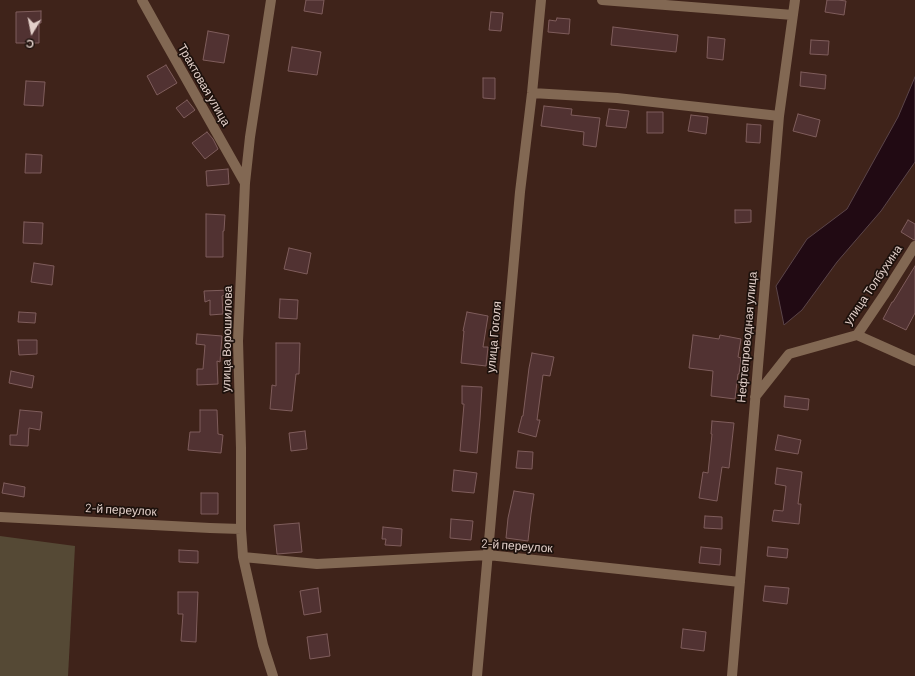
<!DOCTYPE html>
<html>
<head>
<meta charset="utf-8">
<style>
  body { margin:0 }
  #map { position:relative; width:915px; height:676px; overflow:hidden; background:#3f231a; font-family:Barlow,sans-serif }
  canvas { display:block }
  .north { position:absolute; left:12px; top:12px; width:40px; height:40px; -webkit-text-stroke:3px #1d110c; paint-order:stroke; rotate:190deg; font-size:11px; font-weight:700; line-height:16px; text-align:center; color:#e2cfc9 }
  .north::after { content:''; display:block; margin:auto; width:14px; height:18px; background:#e2cfc9; clip-path:polygon(50% 0,100% 100%,50% 72%,0 100%) }
</style>
</head>
<body>
<div id="map">
<canvas width="915" height="676"></canvas>
<div class="north">С</div>
</div>
<script>
const ctx = document.querySelector('canvas').getContext('2d');
ctx.lineJoin = 'round';
function paint(path, color) { ctx.fillStyle = color; ctx.fill(path, 'evenodd'); }
const poly = rows => new Path2D(rows.map(r => 'M' + r).join(''));
function trace(path, color, width, dash) { ctx.strokeStyle = color; ctx.lineWidth = width; ctx.lineCap = dash ? 'butt' : 'round'; ctx.setLineDash(dash || []); ctx.stroke(path); }
function label(font, color, halo, rows, align = 'center') {
  ctx.font = font + ' Barlow,sans-serif'; ctx.lineWidth = 3.5; ctx.setLineDash([]); ctx.textBaseline = 'middle'; ctx.strokeStyle = halo; ctx.fillStyle = color; for (const [text, x, y, turn = 0] of rows) {
    ctx.save(); ctx.translate(x, y); ctx.rotate((+turn || 0) * Math.PI / 180); ctx.textAlign = isNaN(turn) ? turn : align; if (halo) ctx.strokeText(text, 0, 0); ctx.fillText(text, 0, 0); ctx.restore();
  }
}
paint(poly([
  [0,536,75,546,68,676,0,676]
]), '#554935');
const water = poly([
  [915,77,915,162,881,211,837,262,802,310,784,325,776,286,807,239,847,209,898,117,915,77]
]);
paint(water, '#210a13');
trace(water, '#5b454a', 1);
const building = poly([
  [306,0,324,0,322,14,304,11,306,0],
  [827,0,838,0,846,1,844,15,825,12,827,0],
  [41,11,41,23,39,23,39,43,16,43,16,12,41,11],
  [491,12,503,13,501,31,489,30,491,12],
  [557,18,570,19,569,34,548,32,549,20,556,21,557,18],
  [613,27,678,35,676,52,611,45,613,27],
  [208,31,229,35,224,63,203,60,208,31],
  [708,37,725,39,723,60,707,58,708,37],
  [811,40,829,41,828,55,810,54,811,40],
  [292,47,321,52,317,75,288,71,292,47],
  [166,65,177,83,157,95,147,76,166,65],
  [801,72,826,75,825,89,800,86,801,72],
  [483,78,495,78,495,99,483,98,483,78],
  [26,81,45,82,43,106,24,105,26,81],
  [187,100,195,110,184,118,176,108,187,100],
  [544,106,572,109,571,115,600,118,596,147,583,145,584,132,541,126,544,106],
  [609,109,629,111,626,128,606,126,609,109],
  [647,112,663,112,663,133,647,133,647,112],
  [798,114,820,120,816,137,793,131,798,114],
  [691,115,708,117,706,134,688,131,691,115],
  [747,124,761,125,760,143,746,142,747,124],
  [207,132,213,139,218,149,205,159,192,143,207,132],
  [26,154,42,155,41,173,25,173,26,154],
  [228,169,229,184,207,186,206,171,228,169],
  [735,210,751,210,751,222,735,223,735,210],
  [206,214,225,215,224,231,223,231,223,257,206,257,206,214],
  [908,220,915,224,915,240,914,240,901,232,908,220],
  [24,222,43,223,42,244,23,243,24,222],
  [289,248,311,253,307,274,284,269,289,248],
  [34,263,54,266,52,285,31,282,34,263],
  [915,266,915,313,906,330,883,319,892,302,893,302,915,266],
  [230,290,230,293,222,296,223,314,210,315,210,300,205,302,204,291,230,290],
  [280,299,298,300,297,319,279,318,280,299],
  [19,312,36,313,35,323,18,322,19,312],
  [467,312,488,316,483,347,488,347,486,366,461,363,464,331,463,331,467,312],
  [197,334,222,336,220,362,217,361,218,384,197,385,197,369,203,369,205,345,196,344,197,334],
  [693,335,719,339,720,335,741,339,738,357,741,358,739,374,738,374,735,399,711,396,713,371,689,368,693,335],
  [18,340,37,340,37,354,19,355,18,340],
  [276,343,300,343,299,374,296,374,292,411,270,409,272,385,276,386,276,343],
  [532,353,554,357,550,376,543,375,537,420,540,420,536,437,518,432,522,416,523,416,529,368,532,353],
  [11,371,34,376,32,388,9,383,11,371],
  [462,386,482,387,480,419,477,453,460,451,464,404,462,404,462,386],
  [785,396,809,399,808,410,784,407,785,396],
  [20,410,42,412,40,430,29,428,28,446,10,445,10,435,17,435,20,410],
  [200,410,217,410,218,434,223,435,221,453,188,450,190,432,200,432,200,410],
  [712,421,734,423,729,468,722,467,717,501,699,498,703,472,708,473,712,434,711,434,712,421],
  [305,431,307,449,291,451,289,433,305,431],
  [778,435,801,440,798,454,775,450,778,435],
  [518,451,533,452,532,469,516,468,518,451],
  [777,468,802,472,798,504,801,504,799,524,772,521,774,510,783,511,786,486,775,484,777,468],
  [454,470,477,473,474,493,452,491,454,470],
  [4,483,25,487,24,497,2,493,4,483],
  [514,491,534,494,531,514,528,541,506,538,508,518,514,491],
  [201,493,218,493,218,514,201,514,201,493],
  [705,516,722,517,722,529,704,528,705,516],
  [451,519,473,521,471,540,450,538,451,519],
  [299,523,302,552,277,554,274,525,299,523],
  [383,527,402,529,401,546,385,545,386,539,382,539,383,527],
  [701,547,721,549,720,565,699,563,701,547],
  [768,547,788,549,787,558,767,556,768,547],
  [179,550,198,551,198,563,179,562,179,550],
  [765,586,789,588,787,604,763,601,765,586],
  [318,588,321,612,304,615,300,591,318,588],
  [178,592,198,592,196,642,181,641,183,614,178,614,178,592],
  [683,629,706,632,704,651,681,648,683,629],
  [327,634,330,656,310,659,307,637,327,634]
]);
paint(building, '#513232');
trace(building, '#7f5d5c', 1);
trace(poly([
  [142,0,162,36,245,183],
  [271,0,250,137,245,183,238,341,241,448,241,529,243,557,263,645,273,676],
  [602,0,793,15],
  [532,93,617,98,779,116],
  [857,335,915,361],
  [755,397,789,354,857,335,884,295,915,246],
  [0,517,210,528,241,529],
  [243,557,317,564,488,555,740,582],
  [477,676,520,192,532,93,541,0],
  [732,676,779,116,795,0]
]), '#826853', 10);
label('12px', '#e2cfc9', '#1d110c', [
  ["Трактовая улица",204,85,60],
  ["улица Толбухина",873,285,-56],
  ["улица Гоголя",494,337,-85],
  ["Нефтепроводная улица",747,337,-85],
  ["улица Ворошилова",227,339,-89],
  ["2-й переулок",121,510,3],
  ["2-й переулок",517,546,4]
]);
</script>
</body>
</html>
